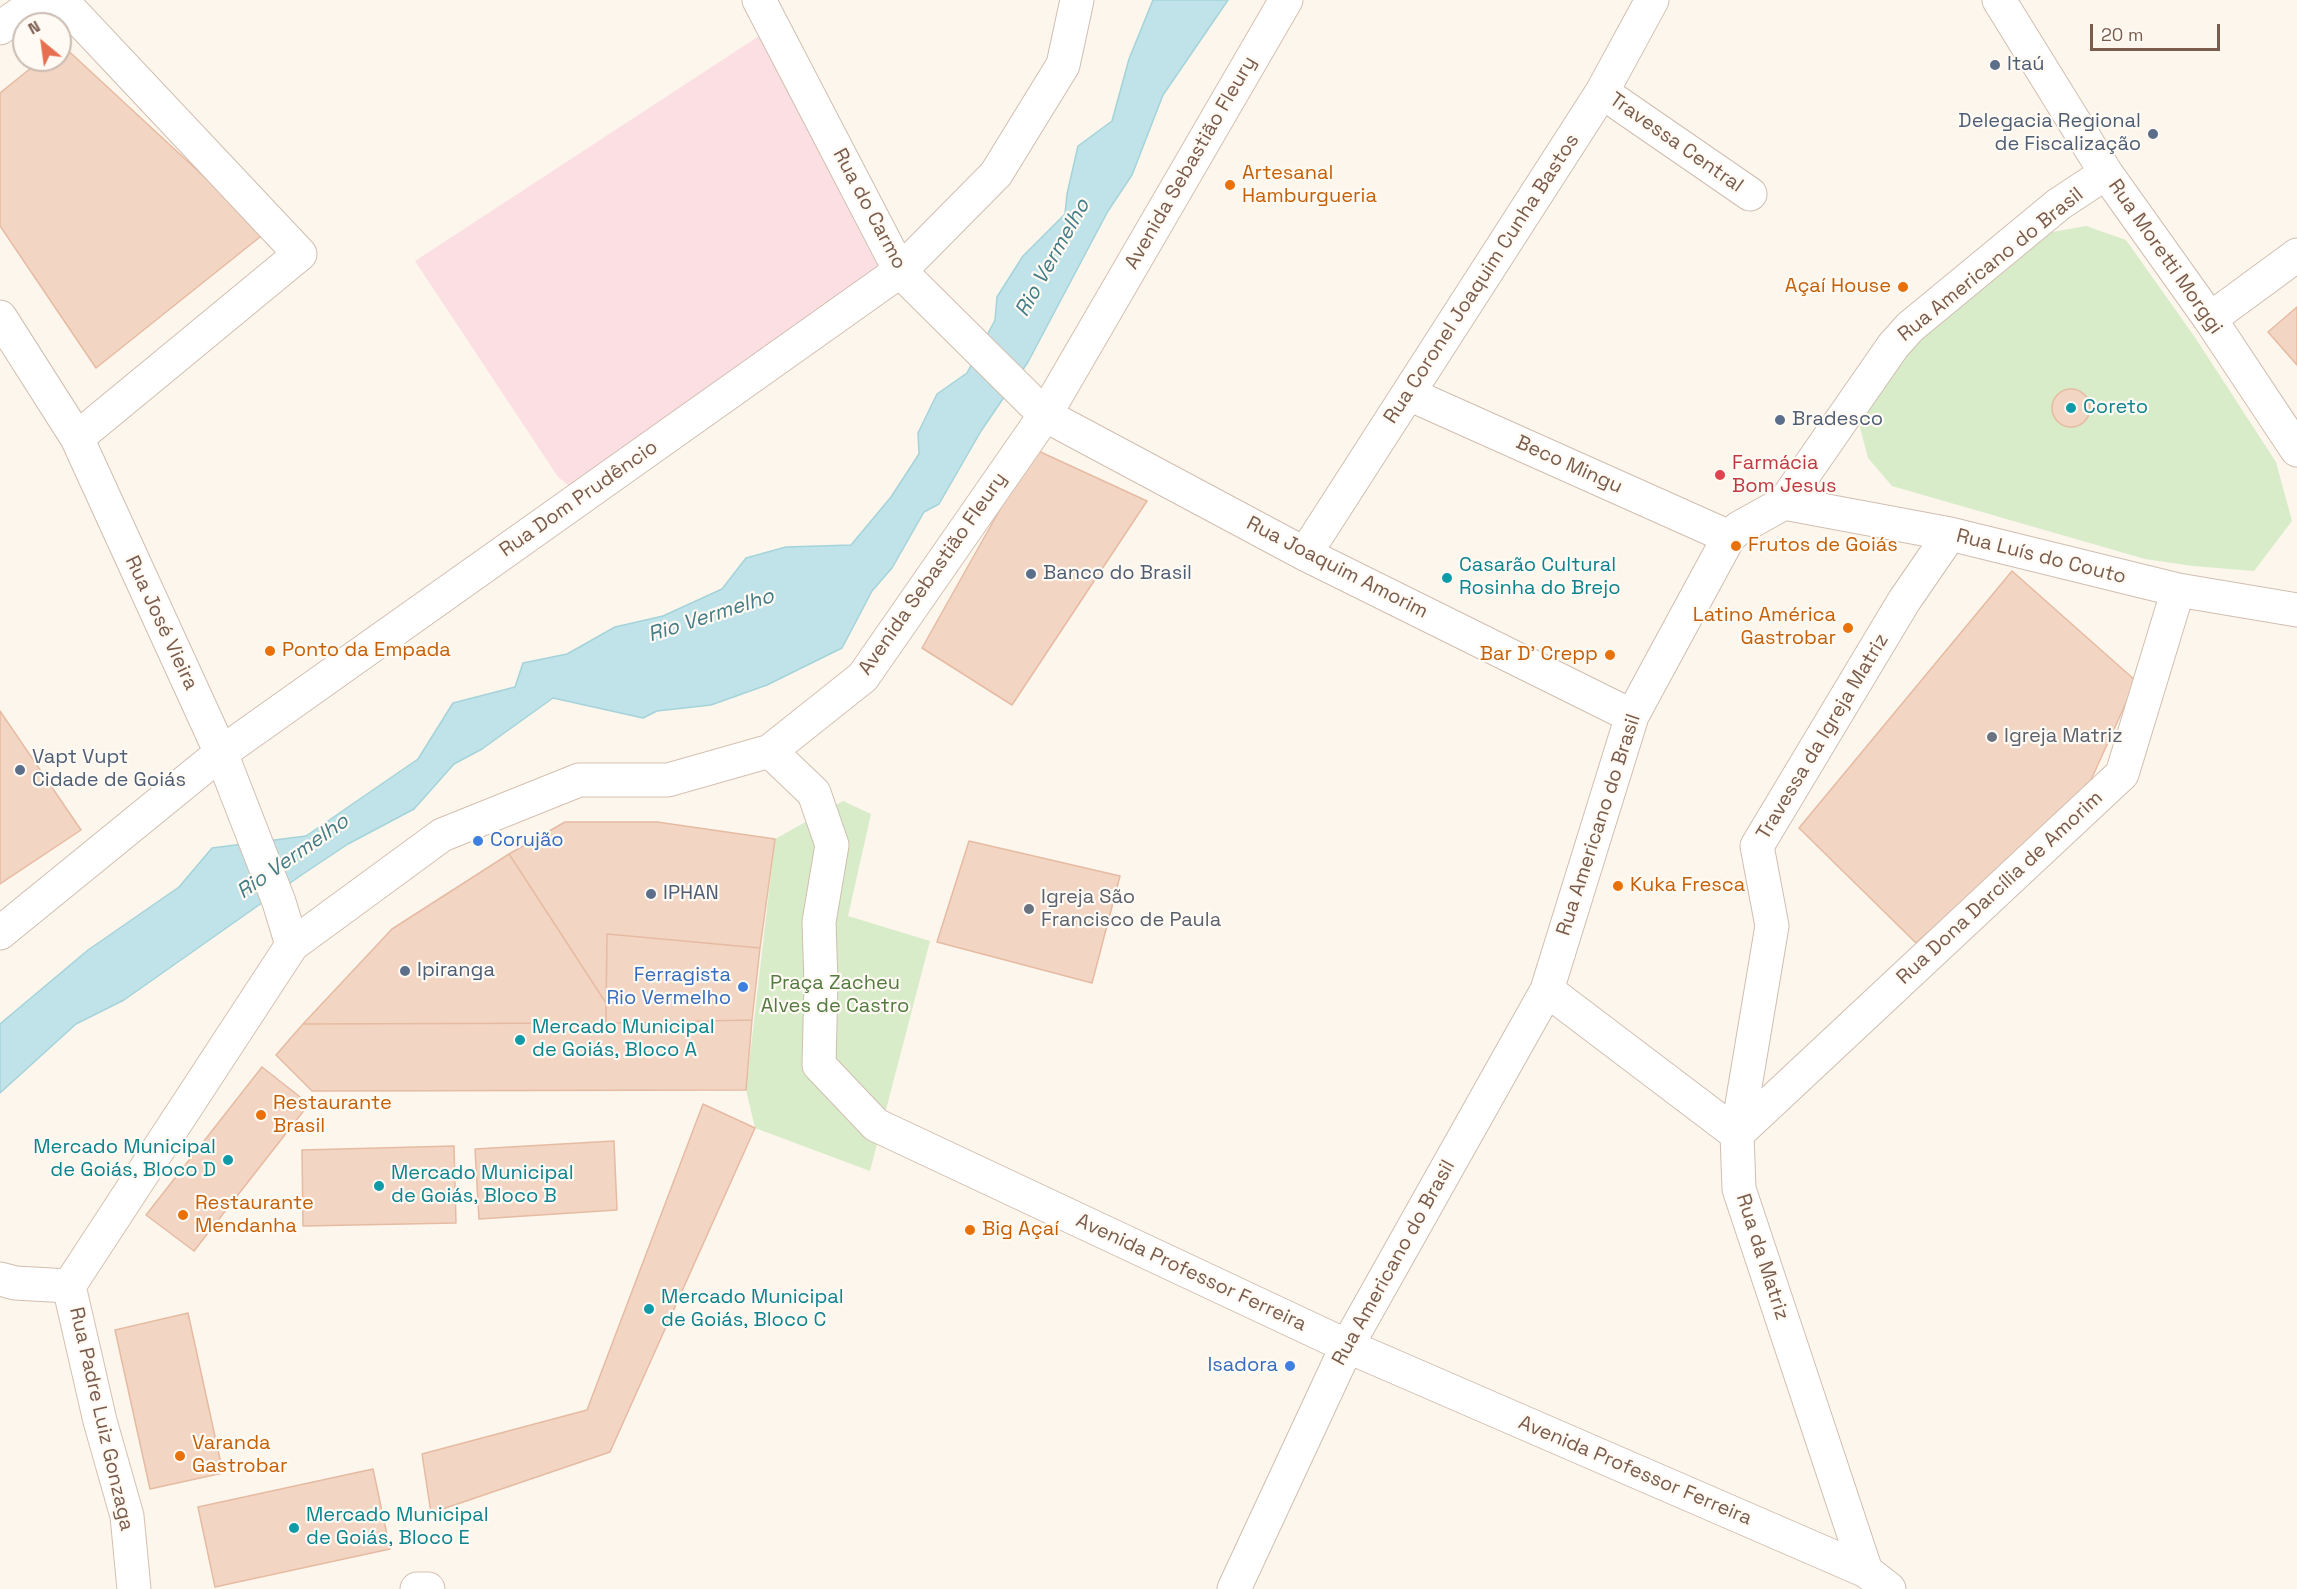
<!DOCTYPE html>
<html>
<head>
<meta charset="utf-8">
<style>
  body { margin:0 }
  #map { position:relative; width:2297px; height:1589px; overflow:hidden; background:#fdf6ec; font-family:"Space Grotesk",sans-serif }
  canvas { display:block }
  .north { position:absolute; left:12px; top:12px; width:60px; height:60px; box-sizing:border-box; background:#fffaf3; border:2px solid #cabbb1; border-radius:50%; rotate:331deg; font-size:16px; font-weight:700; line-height:24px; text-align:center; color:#7a5c4d }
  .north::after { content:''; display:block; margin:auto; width:21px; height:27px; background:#e76f51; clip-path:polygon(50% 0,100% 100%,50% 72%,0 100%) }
  .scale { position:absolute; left:2090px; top:24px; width:130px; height:27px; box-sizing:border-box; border:3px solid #7a5c4d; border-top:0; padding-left:8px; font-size:18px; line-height:21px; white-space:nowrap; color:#7a5c4d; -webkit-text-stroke:4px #fffaf3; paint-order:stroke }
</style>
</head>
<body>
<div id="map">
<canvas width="2297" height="1589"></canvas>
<div class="north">N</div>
<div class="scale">20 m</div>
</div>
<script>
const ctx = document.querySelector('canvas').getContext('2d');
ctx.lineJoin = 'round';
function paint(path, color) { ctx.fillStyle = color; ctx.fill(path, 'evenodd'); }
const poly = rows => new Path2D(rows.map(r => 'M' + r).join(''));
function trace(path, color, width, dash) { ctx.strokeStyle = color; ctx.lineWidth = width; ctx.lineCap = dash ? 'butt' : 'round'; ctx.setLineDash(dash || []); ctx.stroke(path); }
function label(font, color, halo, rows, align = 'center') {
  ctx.font = font + ' "Space Grotesk",sans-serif'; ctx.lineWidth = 4.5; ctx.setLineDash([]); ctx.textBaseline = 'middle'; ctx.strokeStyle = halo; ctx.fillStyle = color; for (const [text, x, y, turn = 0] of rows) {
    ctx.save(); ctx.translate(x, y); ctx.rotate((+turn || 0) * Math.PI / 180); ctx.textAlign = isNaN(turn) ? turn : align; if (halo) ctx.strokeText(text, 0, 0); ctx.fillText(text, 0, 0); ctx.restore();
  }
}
paint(poly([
  [759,36,883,277,578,493,558,477,415,261]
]), '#fbdfe3');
paint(poly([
  [2086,226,2126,240,2194,336,2276,462,2292,521,2254,571,2193,566,2145,559,1892,486,1868,458,1858,420,1912,349,1982,282,2041,234],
  [843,801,871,814,848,916,930,941,870,1171,755,1128,746,1090,775,839]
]), '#d8ecc9');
const water = poly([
  [1153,0,1228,0,1163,95,1132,175,1108,211,1028,362,981,431,939,504,924,512,892,568,872,591,842,648,767,685,711,705,657,711,643,718,553,698,482,749,454,764,414,809,348,844,303,874,124,1000,76,1024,0,1093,0,1024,88,950,179,887,212,848,306,836,418,759,453,703,515,687,523,663,567,654,615,627,663,616,722,589,746,558,786,547,851,545,891,497,919,454,918,433,937,394,967,373,995,320,997,297,1023,256,1065,214,1067,194,1078,146,1112,121,1129,59,1153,0]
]);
paint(water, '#bfe3e8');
trace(water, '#a5d3da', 1.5);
const building = poly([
  [61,44,265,233,96,368,0,226,0,93,41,60,60,60,61,44],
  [2297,307,2297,365,2268,332,2297,307],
  '2052 408a19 19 0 1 1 38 0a19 19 0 1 1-38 0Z',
  [1034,449,1147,501,1012,705,922,648,1034,449],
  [2012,571,2136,681,2085,793,1916,943,1799,828,2012,571],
  [0,711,81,830,0,884,0,711],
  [565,822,657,822,775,839,760,948,607,934,606,1003,509,854,565,822],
  [969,841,1120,876,1092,983,937,942,969,841],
  [509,854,606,1003,606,1023,303,1024,392,929,509,854],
  [607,934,760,948,752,1020,606,1023,607,934],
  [752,1020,746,1090,312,1091,276,1055,303,1024,606,1023,752,1020],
  [262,1067,309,1104,194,1251,146,1215,262,1067],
  [703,1104,755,1128,610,1452,431,1513,422,1454,587,1410,703,1104],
  [614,1141,617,1210,479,1219,475,1149,614,1141],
  [454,1146,456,1223,303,1226,302,1150,454,1146],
  [188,1313,223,1473,150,1489,115,1330,188,1313],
  [373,1469,390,1549,215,1587,198,1507,373,1469]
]);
paint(building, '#f3d5c3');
trace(building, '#e6bba3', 1.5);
const street = poly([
  [61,0,300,254,77,438],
  [759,0,900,271,1045,415,1305,554,1632,716],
  [1999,0,2106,173,2210,319,2297,450],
  [0,28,40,0],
  [1602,92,1750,194],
  [0,317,77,438,221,753,279,902,292,945],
  [2210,319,2297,255],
  [1409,394,1729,537],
  [1784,503,1950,534,2178,590,2297,610],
  [1305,554,1602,92,1652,0],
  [770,751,814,793,832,845,819,922,821,983,819,1065,876,1125,1347,1346,1866,1571,1889,1589],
  [0,933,221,753,900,271,996,174,1063,65,1077,0],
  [1547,990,1737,1134],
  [1737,1134,2122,774,2178,590],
  [0,1279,15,1283,69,1286],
  [1866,1571,1739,1189,1737,1134,1772,926,1757,846,1904,601,1950,534],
  [1234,1589,1347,1346,1547,990,1632,716,1729,537,1739,528,1784,503,1893,346,1910,327,2059,204,2106,173]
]);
const secondary = poly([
  [134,1589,127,1516,100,1421,69,1286,292,945,442,835,579,780,668,780,770,751,863,677,1045,415,1286,0],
  [417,1589,428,1589]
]);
trace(street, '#d1beb0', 35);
trace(secondary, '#d6c0b0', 35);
trace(street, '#fff', 33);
trace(secondary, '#fff', 33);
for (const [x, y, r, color] of [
  [1995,65,6,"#5c6f8a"],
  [2153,134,6,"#5c6f8a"],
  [1230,185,6,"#e8710a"],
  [1903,287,6,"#e8710a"],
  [2071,408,6,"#0f9aa8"],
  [1780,420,6,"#5c6f8a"],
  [1720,475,6,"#e0444e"],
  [1736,546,6,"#e8710a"],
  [1031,574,6,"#5c6f8a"],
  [1447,578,6,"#0f9aa8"],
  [1848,628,6,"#e8710a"],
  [270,651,6,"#e8710a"],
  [1610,655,6,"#e8710a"],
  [1992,737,6,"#6b7280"],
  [20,770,6,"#5c6f8a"],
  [478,841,6,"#3f7fe0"],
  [1618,886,6,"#e8710a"],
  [651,894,6,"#5c6f8a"],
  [1029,909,6,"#6b7280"],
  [405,971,6,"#5c6f8a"],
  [743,987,6,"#3f7fe0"],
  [520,1040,6,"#0f9aa8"],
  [261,1115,6,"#e8710a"],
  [228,1160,6,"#0f9aa8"],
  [379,1186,6,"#0f9aa8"],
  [183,1215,6,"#e8710a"],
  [970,1230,6,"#e8710a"],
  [649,1309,6,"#0f9aa8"],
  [1290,1366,6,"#3f7fe0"],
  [180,1456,6,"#e8710a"],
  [294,1528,6,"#0f9aa8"]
]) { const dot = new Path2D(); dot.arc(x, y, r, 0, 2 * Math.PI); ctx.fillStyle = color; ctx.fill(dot); trace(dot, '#fffaf3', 2); }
label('20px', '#4e5e75', '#fffaf3', [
  ["Itaú",2007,65],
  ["Delegacia Regional",2141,122,"right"],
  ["de Fiscalização",2141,145,"right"],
  ["Bradesco",1792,420],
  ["Banco do Brasil",1043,574],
  ["Vapt Vupt",32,758],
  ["Cidade de Goiás",32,781],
  ["IPHAN",663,894],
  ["Ipiranga",417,971]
], 'left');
label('20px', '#7a5c4d', '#fffaf3', [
  ["Travessa Central",1676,143,35],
  ["Avenida Sebastião Fleury",1191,163,-60],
  ["Rua do Carmo",869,209,62],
  ["Rua Moretti Morggi",2165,257,55],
  ["Rua Americano do Brasil",1991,265,-39],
  ["Rua Coronel Joaquim Cunha Bastos",1482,279,-57],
  ["Beco Mingu",1569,465,24],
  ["Rua Dom Prudêncio",579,499,-35],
  ["Rua Luís do Couto",2041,557,14],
  ["Rua Joaquim Amorim",1337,568,27],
  ["Avenida Sebastião Fleury",933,574,-55],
  ["Rua José Vieira",161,623,65],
  ["Travessa da Igreja Matriz",1823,737,-59],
  ["Rua Americano do Brasil",1599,825,-72],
  ["Rua Dona Darcília de Amorim",2000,888,-43],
  ["Rua da Matriz",1762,1257,72],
  ["Rua Americano do Brasil",1394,1263,-61],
  ["Avenida Professor Ferreira",1191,1273,25],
  ["Rua Padre Luiz Gonzaga",101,1419,77],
  ["Avenida Professor Ferreira",1635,1471,23]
]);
label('20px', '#c56008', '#fffaf3', [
  ["Artesanal",1242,174],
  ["Hamburgueria",1242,197],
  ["Açaí House",1891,287,"right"],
  ["Frutos de Goiás",1748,546],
  ["Latino América",1836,616,"right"],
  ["Gastrobar",1836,639,"right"],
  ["Ponto da Empada",282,651],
  ["Bar D' Crepp",1598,655,"right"],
  ["Kuka Fresca",1630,886],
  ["Restaurante",273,1104],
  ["Brasil",273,1127],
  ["Restaurante",195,1204],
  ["Mendanha",195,1227],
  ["Big Açaí",982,1230],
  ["Varanda",192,1444],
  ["Gastrobar",192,1467]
], 'left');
label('20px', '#0d838f', '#fffaf3', [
  ["Coreto",2083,408],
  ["Casarão Cultural",1459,566],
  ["Rosinha do Brejo",1459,589],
  ["Mercado Municipal",532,1028],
  ["de Goiás, Bloco A",532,1051],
  ["Mercado Municipal",216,1148,"right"],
  ["de Goiás, Bloco D",216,1171,"right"],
  ["Mercado Municipal",391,1174],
  ["de Goiás, Bloco B",391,1197],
  ["Mercado Municipal",661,1298],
  ["de Goiás, Bloco C",661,1321],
  ["Mercado Municipal",306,1516],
  ["de Goiás, Bloco E",306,1539]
], 'left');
label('20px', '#be3a42', '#fffaf3', [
  ["Farmácia",1732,464],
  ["Bom Jesus",1732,487]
], 'left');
label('20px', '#5b616d', '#fffaf3', [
  ["Igreja Matriz",2004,737],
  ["Igreja São",1041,898],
  ["Francisco de Paula",1041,921]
], 'left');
label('20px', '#366cbe', '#fffaf3', [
  ["Corujão",490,841,"left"],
  ["Ferragista",731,976],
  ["Rio Vermelho",731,999],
  ["Isadora",1278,1366]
], 'right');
label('20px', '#537a41', '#fffaf3', [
  ["Praça Zacheu",835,984],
  ["Alves de Castro",835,1007]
]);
label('italic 21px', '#437c86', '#fffaf3', [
  ["Rio Vermelho",1053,258,-61],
  ["Rio Vermelho",711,616,-18],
  ["Rio Vermelho",293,857,-35]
]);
</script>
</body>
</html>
